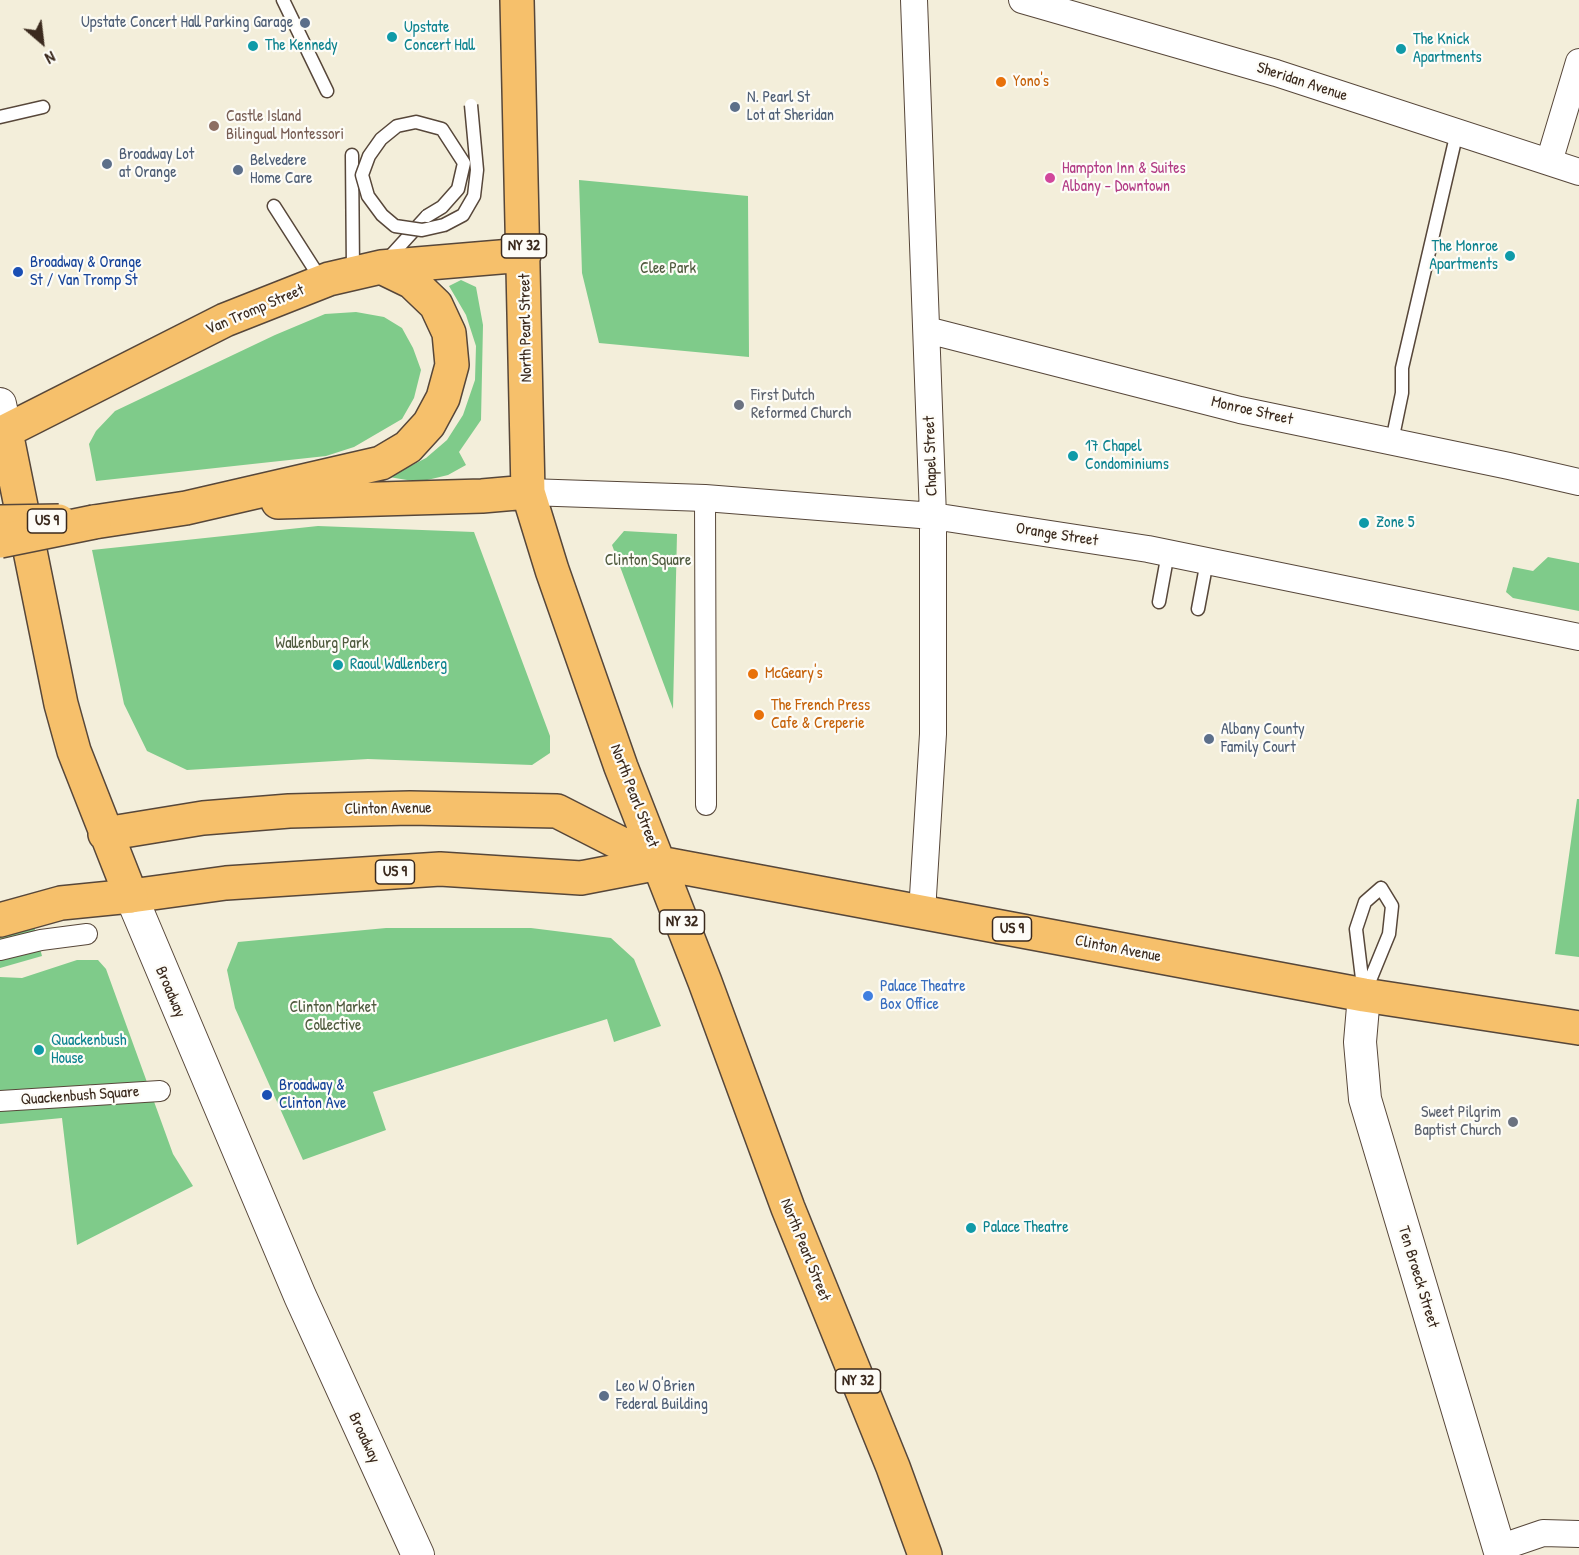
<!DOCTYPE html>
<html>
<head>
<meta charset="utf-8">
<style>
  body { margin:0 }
  #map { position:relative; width:1579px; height:1555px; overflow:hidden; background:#f3eeda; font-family:"Patrick Hand",sans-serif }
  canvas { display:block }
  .north { position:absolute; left:12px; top:12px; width:60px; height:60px; -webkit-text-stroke:4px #fdfcf7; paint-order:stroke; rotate:152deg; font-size:16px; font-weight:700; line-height:24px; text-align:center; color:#3b2a1e }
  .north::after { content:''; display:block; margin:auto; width:21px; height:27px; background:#3b2a1e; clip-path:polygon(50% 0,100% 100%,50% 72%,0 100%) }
</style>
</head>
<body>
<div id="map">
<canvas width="1579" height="1555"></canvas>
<div class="north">N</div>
</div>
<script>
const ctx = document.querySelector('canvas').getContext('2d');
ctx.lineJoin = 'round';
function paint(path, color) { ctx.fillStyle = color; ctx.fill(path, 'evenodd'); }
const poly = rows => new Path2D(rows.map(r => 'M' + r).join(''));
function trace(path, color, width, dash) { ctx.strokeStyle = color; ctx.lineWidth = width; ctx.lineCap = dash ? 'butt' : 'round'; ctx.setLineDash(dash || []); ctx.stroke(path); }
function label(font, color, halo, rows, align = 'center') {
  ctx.font = font + ' "Patrick Hand",sans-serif'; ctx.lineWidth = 4.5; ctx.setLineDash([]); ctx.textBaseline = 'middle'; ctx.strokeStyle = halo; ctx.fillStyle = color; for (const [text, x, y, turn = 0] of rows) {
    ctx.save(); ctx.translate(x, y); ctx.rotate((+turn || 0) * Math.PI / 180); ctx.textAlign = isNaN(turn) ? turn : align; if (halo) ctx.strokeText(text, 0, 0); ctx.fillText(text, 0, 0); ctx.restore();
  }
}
paint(poly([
  [579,180,748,196,749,357,599,343,582,273],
  [461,280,476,287,483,325,481,420,459,452,466,465,448,475,419,482,389,477,426,458,447,440,463,415,475,380,476,346,466,315,449,286],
  [356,312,384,317,402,328,413,348,421,370,414,398,402,419,354,447,326,456,96,481,89,444,96,431,115,411,275,335,325,314],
  [318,526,474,532,550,736,550,753,532,765,368,759,187,770,147,751,124,704,92,550],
  [624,531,677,534,673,709,612,545],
  [1548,557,1579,563,1579,611,1513,598,1506,592,1513,567,1533,571],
  [1577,799,1579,799,1579,957,1555,954],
  [34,926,42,956,0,968,0,938],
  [531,928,611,938,634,959,661,1026,614,1042,607,1019,373,1092,386,1130,303,1160,235,1008,227,970,238,942,386,928],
  [77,960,98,960,106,969,173,1154,193,1186,77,1245,62,1118,0,1124,0,977,22,978]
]), '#7fcb8a');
const service = poly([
  [283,0,327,91],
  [0,117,43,107],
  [352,155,353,271],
  [274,206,322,281],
  [386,261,427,216],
  [1392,441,1402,393,1402,368,1457,132],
  [1159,602,1168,553],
  [1198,609,1207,561],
  [1381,888,1392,906,1389,934,1364,995,1356,929,1365,902,1381,888]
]);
const pedestrian = poly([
  [705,498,706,805],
  [0,950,41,940,87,934],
  [0,1101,160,1091]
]);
const minor = poly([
  [914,0,933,516,933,734,922,912],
  [1022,0,1276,73,1579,172],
  [1549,162,1579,62],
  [927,330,1240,410,1509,466,1579,482],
  [528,492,705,498,933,516,1148,549,1579,637],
  [1499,1548,1543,1533,1579,1534]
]);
const tertiary = poly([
  [0,404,6,432],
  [131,896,300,1296,418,1555],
  [1364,995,1360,1042,1365,1099,1501,1555]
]);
const primary = poly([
  [517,0,528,492,552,570,621,767,705,982,788,1208,893,1467,925,1555],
  [6,432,61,704,74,751,131,896,226,883,440,869,581,878,659,863],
  [0,434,225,320,329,279,381,267,524,255],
  [278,502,482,496,528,492],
  [94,522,186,508,381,463,408,447,429,424,443,398,452,365,449,333,436,305,412,282,381,267],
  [105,834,203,818,289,811,410,808,557,811,659,863,1364,995,1579,1028]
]);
const motorway = poly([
  [0,920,61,903,131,896]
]);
trace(service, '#57473a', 15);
trace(pedestrian, '#57473a', 22);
trace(minor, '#57473a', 28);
trace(tertiary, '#57473a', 34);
trace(primary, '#57473a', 36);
trace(motorway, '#57473a', 36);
trace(service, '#fff', 12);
trace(pedestrian, '#fff', 20);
trace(minor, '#fff', 26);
trace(tertiary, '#fff', 32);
trace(primary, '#f6c06b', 33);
trace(motorway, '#f6c06b', 33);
const serviceBridge = poly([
  [427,216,442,207,458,189,464,163,442,129,416,122,397,126,381,139,369,156,362,175,368,196,382,215,395,226,422,230,444,225,463,215,474,196,477,170,471,105]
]);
const primaryBridge = poly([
  [0,522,59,521]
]);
const motorwayBridge = poly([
  [0,541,94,522]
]);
trace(serviceBridge, '#57473a', 15, []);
trace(primaryBridge, '#57473a', 36, []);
trace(motorwayBridge, '#57473a', 36, []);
trace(serviceBridge, '#fff', 12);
trace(primaryBridge, '#f6c06b', 33);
trace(motorwayBridge, '#f6c06b', 33);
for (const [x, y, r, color] of [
  [305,23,6,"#5c6f8a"],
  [392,37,6,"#0f9aa8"],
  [253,46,6,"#0f9aa8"],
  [1401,49,6,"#0f9aa8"],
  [1001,82,6,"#e8710a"],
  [735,107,6,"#5c6f8a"],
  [214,126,6,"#8d6e63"],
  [107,164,6,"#5c6f8a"],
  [238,170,6,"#5c6f8a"],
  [1050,178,6,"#d1479c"],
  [1510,256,6,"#0f9aa8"],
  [18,272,6,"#1a4fb4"],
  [739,405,6,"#6b7280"],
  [1073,456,6,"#0f9aa8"],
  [1364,523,6,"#0f9aa8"],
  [338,665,6,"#0f9aa8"],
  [753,674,6,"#e8710a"],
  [759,715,6,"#e8710a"],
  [1209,739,6,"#5c6f8a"],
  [868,996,6,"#3f7fe0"],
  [39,1050,6,"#0f9aa8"],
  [267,1095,6,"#1a4fb4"],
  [1513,1122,6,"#6b7280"],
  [971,1228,6,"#0f9aa8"],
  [604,1396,6,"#5c6f8a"]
]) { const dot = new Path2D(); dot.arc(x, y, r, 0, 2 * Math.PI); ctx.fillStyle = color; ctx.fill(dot); trace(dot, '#fdfcf7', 2); }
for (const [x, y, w] of [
  [524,246,45],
  [47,521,39],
  [395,872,39],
  [682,922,45],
  [1012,929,39],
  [858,1381,45]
]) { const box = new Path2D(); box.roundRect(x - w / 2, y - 12, w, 24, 4.5); ctx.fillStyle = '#fdfcf7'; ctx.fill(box); trace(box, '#3b2a1e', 1.5); }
label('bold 15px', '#3b2a1e', null, [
  ["NY 32",524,246],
  ["US 9",47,521],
  ["US 9",395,872],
  ["NY 32",682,922],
  ["US 9",1012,929],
  ["NY 32",858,1381]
]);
label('16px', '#4e5e75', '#fdfcf7', [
  ["Upstate Concert Hall Parking Garage",293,23,"right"],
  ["N. Pearl St",747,98],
  ["Lot at Sheridan",747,116],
  ["Broadway Lot",119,155],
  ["at Orange",119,173],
  ["Belvedere",250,161],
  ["Home Care",250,179],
  ["Albany County",1221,730],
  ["Family Court",1221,748],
  ["Leo W O'Brien",616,1387],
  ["Federal Building",616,1405]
], 'left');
label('16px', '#0d838f', '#fdfcf7', [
  ["Upstate",404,28],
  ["Concert Hall",404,46],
  ["The Knick",1413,40],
  ["Apartments",1413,58],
  ["The Kennedy",265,46],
  ["The Monroe",1498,247,"right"],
  ["Apartments",1498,265,"right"],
  ["17 Chapel",1085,447],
  ["Condominiums",1085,465],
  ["Zone 5",1376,523],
  ["Raoul Wallenberg",350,665],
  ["Quackenbush",51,1041],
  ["House",51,1059],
  ["Palace Theatre",983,1228]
], 'left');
label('16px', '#c56008', '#fdfcf7', [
  ["Yono's",1013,82],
  ["McGeary's",765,674],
  ["The French Press",771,706],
  ["Cafe & Creperie",771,724]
], 'left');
label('16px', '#3b2a1e', '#fdfcf7', [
  ["Sheridan Avenue",1302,82,18],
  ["Van Tromp Street",255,310,-23],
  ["North Pearl Street",526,328,-91],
  ["Monroe Street",1252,411,13],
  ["Chapel Street",931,456,-92],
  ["Orange Street",1057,535,9],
  ["North Pearl Street",634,796,69],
  ["Clinton Avenue",388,809,-1],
  ["Clinton Avenue",1118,949,11],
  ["Broadway",170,992,67],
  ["Quackenbush Square",80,1096,-4],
  ["North Pearl Street",805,1250,68],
  ["Ten Broeck Street",1418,1277,73],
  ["Broadway",364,1438,65]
]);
label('16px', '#785e54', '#fdfcf7', [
  ["Castle Island",226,117],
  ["Bilingual Montessori",226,135]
], 'left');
label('16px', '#b23c85', '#fdfcf7', [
  ["Hampton Inn & Suites",1062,169],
  ["Albany - Downtown",1062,187]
], 'left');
label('16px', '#164399', '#fdfcf7', [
  ["Broadway & Orange",30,263],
  ["St / Van Tromp St",30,281],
  ["Broadway &",279,1086],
  ["Clinton Ave",279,1104]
], 'left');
label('16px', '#4f5a3e', '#fdfcf7', [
  ["Clee Park",668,269],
  ["Clinton Square",648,561],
  ["Wallenburg Park",322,644],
  ["Clinton Market",333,1008],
  ["Collective",333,1026]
]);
label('16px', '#5b616d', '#fdfcf7', [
  ["First Dutch",751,396],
  ["Reformed Church",751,414],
  ["Sweet Pilgrim",1501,1113,"right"],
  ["Baptist Church",1501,1131,"right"]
], 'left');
label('16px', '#366cbe', '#fdfcf7', [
  ["Palace Theatre",880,987],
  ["Box Office",880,1005]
], 'left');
</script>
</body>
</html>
